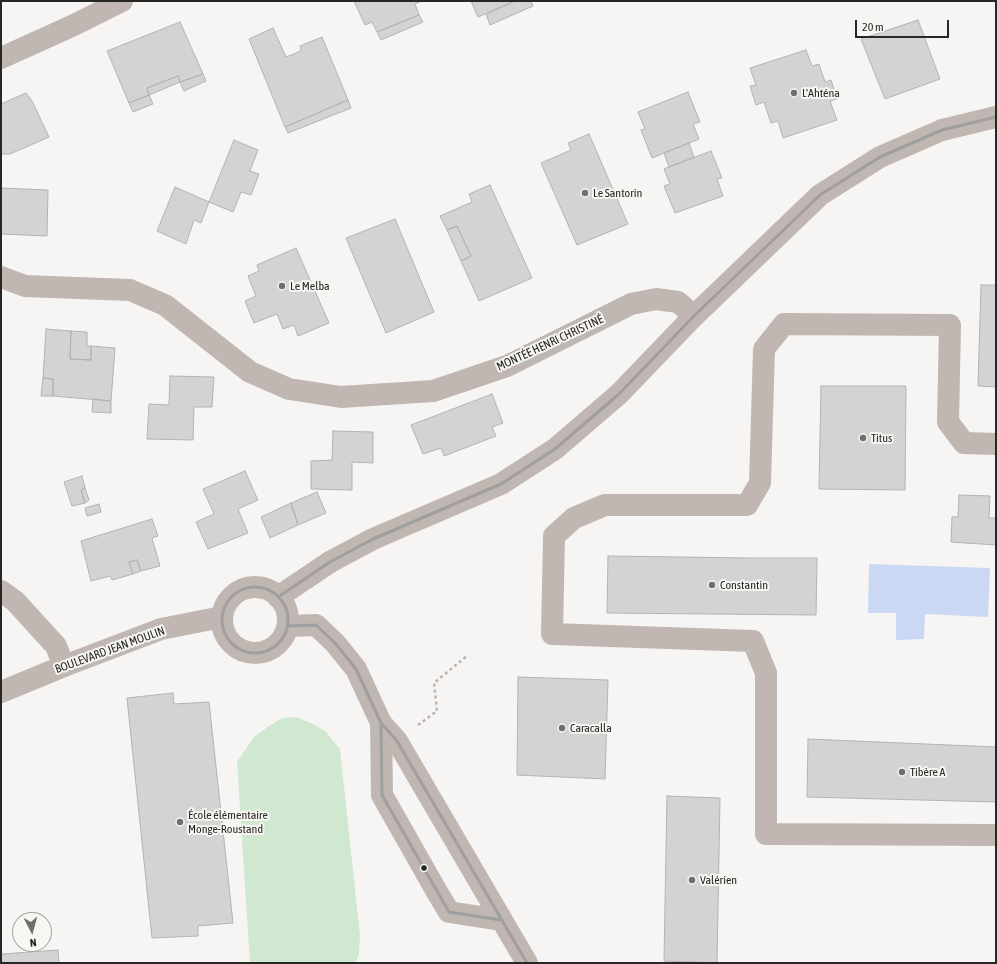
<!DOCTYPE html>
<html>
<head>
<meta charset="utf-8">
<style>
  body { margin:0 }
  #map { position:relative; width:997px; height:964px; overflow:hidden; background:#f7f5f3; font-family:"Asap Condensed",sans-serif }
  canvas { display:block }
  .frame { position:absolute; inset:0; border:2px solid #272725; pointer-events:none }
  .north { position:absolute; left:12px; top:912px; width:40px; height:40px; box-sizing:border-box; background:#f8f6f2; border:1px solid #a4a3a0; border-radius:50%; rotate:174deg; font-size:11px; font-weight:700; line-height:16px; text-align:center; color:#272725 }
  .north::after { content:''; display:block; margin:auto; width:14px; height:18px; background:#706f6d; clip-path:polygon(50% 0,100% 100%,50% 72%,0 100%) }
  .scale { position:absolute; left:855px; top:20px; width:94px; height:18px; box-sizing:border-box; border:2px solid #272725; border-top:0; padding-left:5px; font-size:12px; line-height:14px; white-space:nowrap; color:#272725; -webkit-text-stroke:3px #f8f6f2; paint-order:stroke }
</style>
</head>
<body>
<div id="map">
<canvas width="997" height="964"></canvas>
<div class="frame"></div>
<div class="north">N</div>
<div class="scale">20 m</div>
</div>
<script>
const ctx = document.querySelector('canvas').getContext('2d');
ctx.lineJoin = 'round';
function paint(path, color) { ctx.fillStyle = color; ctx.fill(path, 'evenodd'); }
const poly = rows => new Path2D(rows.map(r => 'M' + r).join(''));
function trace(path, color, width, dash) { ctx.strokeStyle = color; ctx.lineWidth = width; ctx.lineCap = dash ? 'butt' : 'round'; ctx.setLineDash(dash || []); ctx.stroke(path); }
function label(font, color, halo, rows, align = 'center') {
  ctx.font = font + ' "Asap Condensed",sans-serif'; ctx.lineWidth = 4; ctx.setLineDash([]); ctx.textBaseline = 'middle'; ctx.strokeStyle = halo; ctx.fillStyle = color; for (const [text, x, y, turn = 0] of rows) {
    ctx.save(); ctx.translate(x, y); ctx.rotate((+turn || 0) * Math.PI / 180); ctx.textAlign = isNaN(turn) ? turn : align; if (halo) ctx.strokeText(text, 0, 0); ctx.fillText(text, 0, 0); ctx.restore();
  }
}
paint(poly([
  [296,717,311,723,325,731,340,749,360,936,359,955,355,963,250,963,237,762,254,737,269,726,282,718]
]), '#d0e8d0');
paint(poly([
  [869,564,990,568,988,617,925,614,924,639,896,640,896,613,868,613]
]), '#cad8f3');
const building = poly([
  [354,1,422,1,415,4,419,15,377,32,372,22,365,25,354,1],
  [471,1,515,1,478,17,471,1],
  [515,1,531,1,533,6,490,25,486,14,515,1],
  [419,15,423,22,381,40,377,32,419,15],
  [918,20,940,79,885,99,861,39,918,20],
  [180,22,203,74,180,82,178,76,147,88,149,95,129,103,107,51,180,22],
  [273,28,286,57,301,51,300,46,322,37,348,100,285,127,249,39,273,28],
  [806,50,812,66,819,64,825,82,831,80,837,99,830,101,837,120,783,138,778,121,771,123,764,102,756,105,750,86,756,85,750,68,806,50],
  [203,74,206,81,184,91,180,82,203,74],
  [178,76,180,82,149,95,147,88,178,76],
  [688,92,700,122,693,124,699,139,652,158,641,130,645,129,638,112,688,92],
  [26,93,32,101,49,137,10,154,1,154,1,104,26,93],
  [149,95,153,104,133,112,129,103,149,95],
  [348,100,351,108,288,133,285,127,348,100],
  [589,134,628,224,577,245,541,163,571,150,568,143,589,134],
  [234,140,258,150,250,171,259,174,251,195,241,192,233,212,209,202,234,140],
  [689,143,694,157,669,167,664,153,689,143],
  [711,151,722,178,717,179,723,196,675,213,664,186,670,184,664,169,711,151],
  [490,185,532,278,479,301,461,261,471,256,457,226,447,230,440,216,472,202,469,194,490,185],
  [175,187,209,202,201,223,194,220,186,244,157,231,175,187],
  [1,188,48,190,47,236,1,234,1,188],
  [395,219,434,312,386,333,346,238,395,219],
  [457,226,471,256,461,261,447,230,457,226],
  [296,248,329,323,298,336,294,325,283,329,277,314,254,323,245,301,256,296,248,276,259,271,257,265,296,248],
  [981,285,996,285,996,387,978,386,981,285],
  [46,329,71,331,70,359,91,360,91,346,115,348,111,401,53,396,53,379,43,378,46,329],
  [71,331,87,332,87,346,91,346,91,360,70,359,71,331],
  [170,376,214,377,212,407,194,407,193,440,147,439,149,404,169,405,170,376],
  [43,378,53,379,53,396,41,396,43,378],
  [821,386,906,386,905,490,819,489,821,386],
  [492,394,503,423,492,427,496,436,444,456,441,448,423,454,411,425,492,394],
  [93,399,111,401,111,413,92,412,93,399],
  [333,431,373,432,373,463,352,462,352,490,311,489,311,461,332,460,333,431],
  [245,471,258,500,238,509,248,533,208,549,196,522,214,514,203,489,245,471],
  [82,476,85,488,81,490,85,503,72,506,64,482,82,476],
  [85,488,89,500,85,503,81,490,85,488],
  [317,492,326,513,298,525,291,503,317,492],
  [959,495,990,496,989,518,996,518,996,545,951,542,952,517,958,517,959,495],
  [291,503,298,525,270,538,261,517,291,503],
  [99,504,101,512,87,516,85,508,99,504],
  [152,519,158,536,152,538,160,566,141,571,137,560,129,562,133,574,112,580,110,576,91,581,81,541,152,519],
  [608,556,748,558,817,558,816,615,607,613,608,556],
  [137,560,141,571,133,574,129,562,137,560],
  [518,677,608,680,605,779,517,775,518,677],
  [173,693,174,704,209,702,233,923,198,926,198,936,152,938,127,698,173,693],
  [808,739,996,747,996,802,807,797,808,739],
  [667,796,720,798,717,963,664,961,667,796],
  [58,950,59,963,1,963,1,954,58,950]
]);
paint(building, '#d4d2d2');
trace(building, '#b4b2b2', 1);
trace(poly([
  [418,725,437,711,434,683,468,655]
]), '#bab4b1', 2.5, [3, 3]);
trace(poly([
  [1,58,74,25,122,1],
  [1,277,25,286,130,290,165,305,250,372,289,389,341,397,433,391,507,366,631,304,656,299,678,302,694,316],
  [996,444,964,443,948,422,950,325,784,324,764,349,760,483,747,505,605,505,574,518,554,536,552,634,753,641,766,673,766,834,996,835],
  '222 620a33 33 0 1 1 66 0a33 33 0 1 1-66 0Z',
  [1,591,15,601,56,646,64,666],
  [278,597,330,562,373,539,501,484,555,449,619,394,694,316,820,195,880,157,942,130,996,117],
  [288,626,316,625,335,643,356,669,381,723,397,741,527,963],
  [1,692,64,666,161,629,222,617],
  [381,723,382,795,437,892,449,912,501,920]
]), '#c1b7b2', 22);
trace(poly([
  '222 620a33 33 0 1 1 66 0a33 33 0 1 1-66 0Z',
  [278,597,330,562,373,539,501,484,555,449,619,394,694,316,820,195,880,157,942,130,996,117],
  [288,626,316,625,335,643,356,669,381,723,397,741,527,963],
  [377,714,381,723,382,795,449,912,501,920]
]), '#9f9f9f', 3);
for (const [x, y, r, color] of [
  [794,93,4,"#706f6d"],
  [585,193,4,"#706f6d"],
  [282,286,4,"#706f6d"],
  [863,438,4,"#706f6d"],
  [712,585,4,"#706f6d"],
  [562,728,4,"#706f6d"],
  [902,772,4,"#706f6d"],
  [180,822,4,"#706f6d"],
  [424,868,3.5,"#272725"],
  [692,880,4,"#706f6d"]
]) { const dot = new Path2D(); dot.arc(x, y, r, 0, 2 * Math.PI); ctx.fillStyle = color; ctx.fill(dot); trace(dot, '#f8f6f2', 1.5); }
label('12px', '#272725', '#f8f6f2', [
  ["L'Ahténa",802,93],
  ["Le Santorin",593,193],
  ["Le Melba",290,286],
  ["Titus",871,438],
  ["Constantin",720,585],
  ["Caracalla",570,728],
  ["Tibère A",910,772],
  ["École élémentaire",188,815],
  ["Monge-Roustand",188,829],
  ["Valérien",700,880]
], 'left');
label('12px', '#272725', '#f8f6f2', [
  ["MONTÉE HENRI CHRISTINÉ",550,343,-25],
  ["BOULEVARD JEAN MOULIN",110,650,-20]
]);
</script>
</body>
</html>
